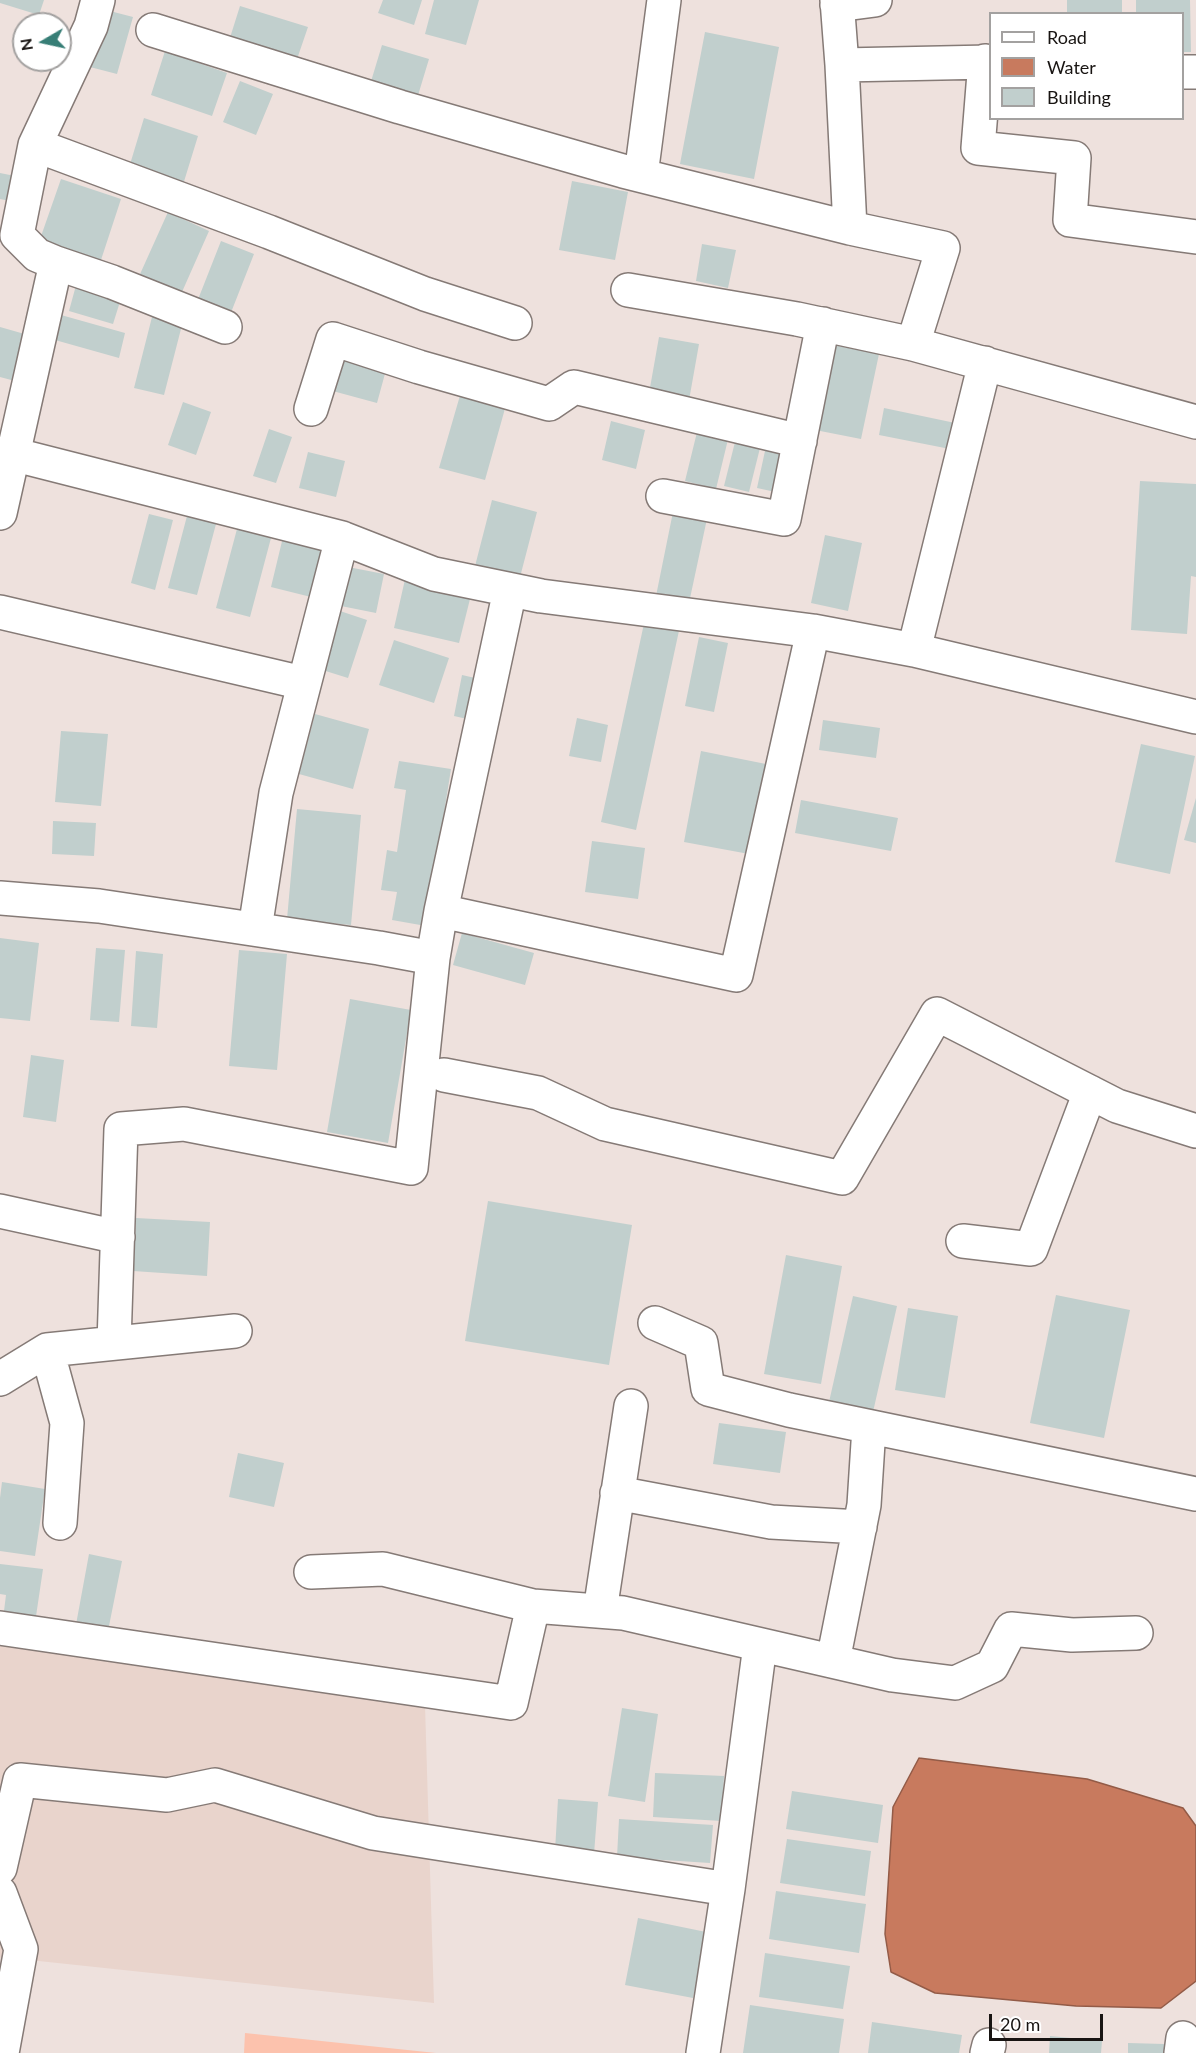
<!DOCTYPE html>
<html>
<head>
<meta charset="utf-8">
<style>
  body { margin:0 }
  #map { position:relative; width:1196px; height:2053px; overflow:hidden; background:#eee1dd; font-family:Lato,sans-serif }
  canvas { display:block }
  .legend { position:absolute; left:989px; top:12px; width:195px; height:108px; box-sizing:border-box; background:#fff; border:2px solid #a3a1a0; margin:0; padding:8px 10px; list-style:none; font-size:18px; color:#181412 }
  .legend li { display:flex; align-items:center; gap:12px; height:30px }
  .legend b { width:30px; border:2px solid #a3a1a0 }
  .north { position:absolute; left:12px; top:12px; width:60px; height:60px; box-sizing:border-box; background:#fff; border:2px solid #a3a1a0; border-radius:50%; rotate:261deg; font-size:16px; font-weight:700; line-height:24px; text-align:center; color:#181412 }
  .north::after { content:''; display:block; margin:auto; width:21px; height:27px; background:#377e76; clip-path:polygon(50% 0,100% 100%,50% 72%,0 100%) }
  .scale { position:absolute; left:989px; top:2014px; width:114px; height:27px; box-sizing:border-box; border:3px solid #181412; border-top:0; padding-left:8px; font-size:18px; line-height:21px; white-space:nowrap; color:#181412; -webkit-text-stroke:4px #fff; paint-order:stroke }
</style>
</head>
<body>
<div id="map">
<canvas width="1196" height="2053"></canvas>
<ul class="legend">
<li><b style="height:8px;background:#fff"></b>Road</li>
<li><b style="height:16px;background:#c87a5e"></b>Water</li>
<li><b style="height:16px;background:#c1cfcd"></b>Building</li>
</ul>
<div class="north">N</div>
<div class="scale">20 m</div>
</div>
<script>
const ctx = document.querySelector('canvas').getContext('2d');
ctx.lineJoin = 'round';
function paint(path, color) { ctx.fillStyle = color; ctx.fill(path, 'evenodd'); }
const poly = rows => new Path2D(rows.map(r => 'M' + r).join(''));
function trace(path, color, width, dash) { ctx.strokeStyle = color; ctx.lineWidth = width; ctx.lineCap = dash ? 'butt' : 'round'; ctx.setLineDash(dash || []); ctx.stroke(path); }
paint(poly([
  [0,1634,425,1705,434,2003,1,1957,0,1961]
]), '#e9d4cc');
paint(poly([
  [245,2033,436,2053,244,2053]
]), '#fcc2ad');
const water = poly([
  [919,1758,1087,1779,1183,1808,1196,1826,1196,1981,1161,2008,1076,2006,935,1993,891,1972,885,1934,893,1807,919,1758]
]);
paint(water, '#c87a5e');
trace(water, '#935b47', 1.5);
paint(poly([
  [0,0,44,0,39,15,0,3],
  [383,0,422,0,414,25,378,13],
  [434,0,479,0,466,45,425,34],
  [1067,0,1122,0,1122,14,1067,14],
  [1136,0,1190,0,1191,52,1182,52,1182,14,1136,14],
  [240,6,308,27,295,65,228,44],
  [106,10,133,17,117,74,90,67],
  [705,32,779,47,754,179,680,164],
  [382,45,429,59,416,102,369,88],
  [165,51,227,73,212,116,151,95],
  [240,81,273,94,256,135,223,122],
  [144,118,198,136,182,188,128,171],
  [0,173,20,177,16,202,0,199],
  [61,179,121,199,100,263,39,242],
  [572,181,628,192,615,260,559,250],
  [168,212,209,231,178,301,136,283],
  [221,241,254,254,230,315,197,302],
  [702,244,736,250,728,288,696,281],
  [78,278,123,292,113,324,69,311],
  [61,315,125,333,119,358,55,340],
  [152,317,182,325,164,395,134,388],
  [0,327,28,335,15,381,0,377],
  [659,337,699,344,688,406,648,399],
  [823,343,879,354,861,439,805,428],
  [340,346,389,359,377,403,329,390],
  [461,392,506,405,485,480,439,468],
  [183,402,211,412,196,455,168,445],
  [884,408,960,424,955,450,879,435],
  [700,420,731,427,716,489,685,481],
  [611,421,645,430,636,469,602,460],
  [269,429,292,437,276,483,253,476],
  [738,430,763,436,749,492,724,486],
  [768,437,791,442,780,493,757,488],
  [308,452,345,461,336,497,299,488],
  [1140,481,1196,484,1196,577,1191,576,1187,634,1131,630],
  [492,500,537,512,519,581,474,570],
  [674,507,708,514,689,603,656,596],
  [149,514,173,520,155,590,131,583],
  [187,516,216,524,197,595,168,588],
  [237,529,271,538,250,617,216,608],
  [825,535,862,543,848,611,811,603],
  [283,537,331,549,319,599,271,587],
  [343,566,384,574,376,613,336,605],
  [406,575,472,591,459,643,394,628],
  [334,609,367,620,348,678,316,668],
  [645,619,680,626,636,830,601,822],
  [699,637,728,643,714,712,685,706],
  [394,640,449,658,434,703,379,685],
  [462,675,484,680,476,721,454,716],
  [315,714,369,729,353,789,299,774],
  [577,718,608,725,601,762,569,756],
  [823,720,880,728,876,758,819,750],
  [61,731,108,734,101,806,55,802],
  [1141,744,1195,756,1170,874,1115,862],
  [701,751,766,764,749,854,684,842],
  [399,761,451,769,426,926,392,920,397,892,381,890,387,850,397,852,406,790,394,788],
  [1196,798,1196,843,1184,840],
  [801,800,898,818,891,851,795,833],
  [297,809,361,815,351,925,287,919],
  [53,821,96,823,94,856,52,854],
  [592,841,645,848,638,899,585,892],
  [462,933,534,953,525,985,453,965],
  [0,938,39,943,30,1021,0,1018],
  [96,948,125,950,119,1022,90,1020],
  [239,950,287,954,277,1070,229,1066],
  [136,951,163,954,157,1028,131,1026],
  [350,999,411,1010,388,1143,327,1132],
  [31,1055,64,1060,56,1122,23,1117],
  [488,1201,632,1225,609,1365,465,1341],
  [136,1218,210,1222,207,1276,133,1271],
  [786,1255,842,1266,821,1384,764,1374],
  [1056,1295,1130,1310,1104,1438,1030,1423],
  [853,1296,897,1306,873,1412,829,1402],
  [908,1308,958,1316,945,1398,895,1390],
  [719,1423,786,1432,780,1473,713,1464],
  [238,1453,284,1463,274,1507,229,1497],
  [2,1482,45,1489,35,1556,0,1551,0,1498],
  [89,1554,122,1561,107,1636,75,1630],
  [0,1564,43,1569,35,1623,3,1619,6,1595,0,1594],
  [622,1708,658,1714,645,1802,608,1796],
  [655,1773,724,1776,722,1821,653,1817],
  [792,1791,883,1805,878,1843,786,1829],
  [558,1799,598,1802,594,1854,555,1851],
  [619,1819,713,1825,710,1863,617,1857],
  [787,1839,871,1851,865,1896,780,1883],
  [776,1891,866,1904,859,1953,769,1939],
  [638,1918,706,1932,693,1998,625,1985],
  [765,1953,850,1966,843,2009,759,1997],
  [750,2005,844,2019,839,2053,743,2053],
  [872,2022,962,2035,959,2053,868,2053],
  [1050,2036,1102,2041,1101,2053,1049,2053],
  [1128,2043,1165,2044,1165,2053,1128,2053]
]), '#c1cfcd');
const minor = poly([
  [837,0,842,65,850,228],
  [837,5,875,0],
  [153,30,400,107,623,171,850,228,943,248,913,344],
  [985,61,978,148,1074,158,1070,220,1196,237],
  [842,65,990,62],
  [1182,72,1196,72],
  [35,145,269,232,425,294,515,323],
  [641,175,664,0],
  [56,263,112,282,225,327],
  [628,290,797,319,913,344,1196,422],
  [311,409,333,339,419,367,549,404,574,387,800,441],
  [12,454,342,538,434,574,541,596,813,631,914,650,985,363],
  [663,496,784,519,823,324],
  [0,513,56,263,37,255,17,235,35,145,91,26,98,0],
  [0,612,303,683],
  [914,650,1196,717],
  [0,898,99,906,379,948,433,958],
  [441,911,510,590],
  [255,929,276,793,342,538],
  [444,1075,538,1093,605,1124,842,1178,937,1014,1117,1106,1196,1131],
  [0,1211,118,1237],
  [963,1241,1031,1249,1090,1092],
  [655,1323,701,1343,708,1389,789,1410,1196,1494],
  [114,1343,121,1129,184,1124,411,1168,433,958,441,911,736,975,813,631],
  [47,1350,67,1423,60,1523],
  [0,1379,47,1350,235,1331],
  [617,1493,771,1522,860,1527],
  [311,1572,383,1569,533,1606],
  [600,1611,631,1406],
  [0,1628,511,1703,533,1606,623,1613,892,1675,955,1683,992,1666,1011,1629,1072,1635,1136,1633],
  [833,1661,864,1505,869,1427],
  [0,1868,20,1780,167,1795,215,1785,373,1833,728,1889,703,2053],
  [728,1889,760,1645],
  [0,1893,21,1949,2,2053],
  [987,2053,989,2045],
  [1181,2053,1183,2038]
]);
trace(minor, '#857a76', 36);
trace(minor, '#fff', 33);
</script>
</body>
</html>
